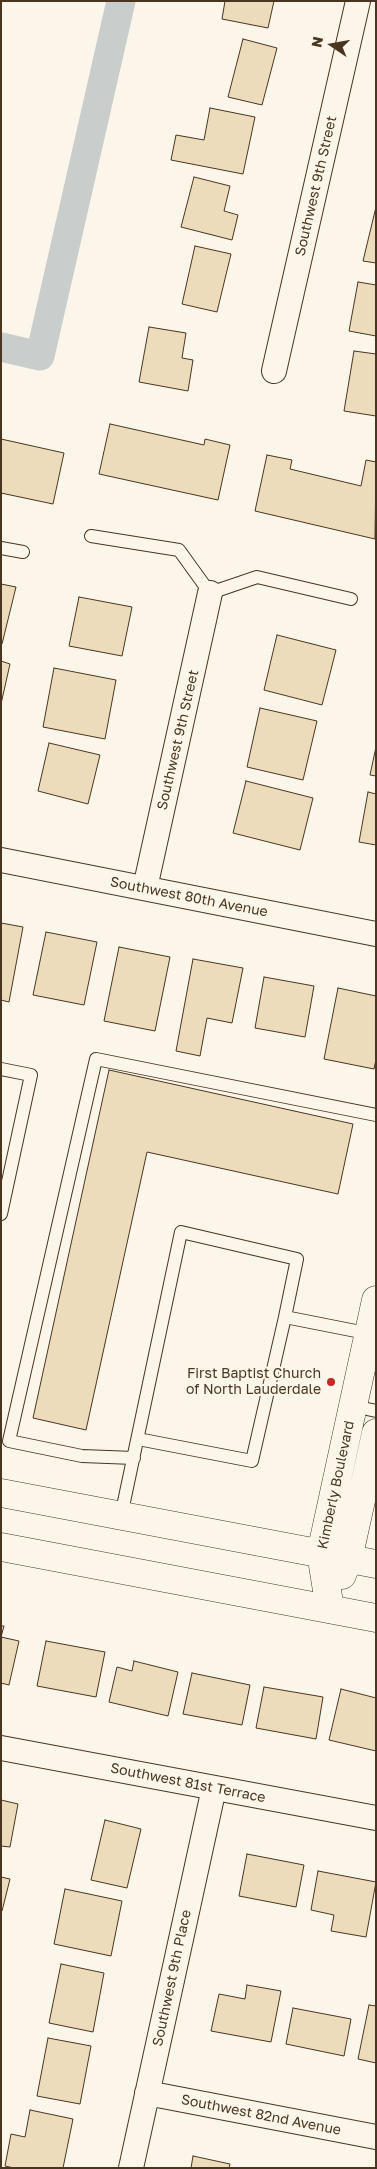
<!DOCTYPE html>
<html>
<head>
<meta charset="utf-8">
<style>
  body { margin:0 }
  #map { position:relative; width:377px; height:2169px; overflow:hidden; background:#fbf6e9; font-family:"Golos Text",sans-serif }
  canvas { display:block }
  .frame { position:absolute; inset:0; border:2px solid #4a3520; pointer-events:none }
  .north { position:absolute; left:307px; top:20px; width:50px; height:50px; -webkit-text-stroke:4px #fbf6e9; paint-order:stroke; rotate:282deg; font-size:14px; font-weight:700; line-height:20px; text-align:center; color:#4a3520 }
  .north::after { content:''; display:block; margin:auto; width:18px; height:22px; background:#4a3520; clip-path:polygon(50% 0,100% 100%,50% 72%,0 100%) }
</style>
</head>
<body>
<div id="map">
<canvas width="377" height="2169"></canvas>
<div class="frame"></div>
<div class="north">N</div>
</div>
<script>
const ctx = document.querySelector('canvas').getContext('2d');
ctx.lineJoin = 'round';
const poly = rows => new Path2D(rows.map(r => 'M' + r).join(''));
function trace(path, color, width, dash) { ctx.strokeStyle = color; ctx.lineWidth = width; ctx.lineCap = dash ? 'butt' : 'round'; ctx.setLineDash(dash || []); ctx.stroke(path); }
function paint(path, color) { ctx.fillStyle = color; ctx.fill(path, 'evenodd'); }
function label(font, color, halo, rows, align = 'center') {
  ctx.font = font + ' "Golos Text",sans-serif'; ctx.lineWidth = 4; ctx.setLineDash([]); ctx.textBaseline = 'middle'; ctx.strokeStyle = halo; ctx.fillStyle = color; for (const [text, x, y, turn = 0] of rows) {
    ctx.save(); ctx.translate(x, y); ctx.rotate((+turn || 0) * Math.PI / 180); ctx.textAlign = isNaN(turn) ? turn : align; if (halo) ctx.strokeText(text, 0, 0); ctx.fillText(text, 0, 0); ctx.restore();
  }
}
trace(poly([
  [1,347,40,356,121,1]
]), '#c9cecd', 29);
const building = poly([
  [225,1,274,1,268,28,222,19,225,1],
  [243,39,277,48,262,105,228,97,243,39],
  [210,108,255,117,243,174,171,160,176,135,204,140,210,108],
  [194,177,230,186,224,211,238,215,232,240,181,227,194,177],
  [376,207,376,263,363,261,376,207],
  [195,246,231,254,217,312,182,304,195,246],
  [358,282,376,285,376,336,349,331,358,282],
  [149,327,186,333,182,358,193,360,188,391,139,382,149,327],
  [354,351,376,354,376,416,344,411,354,351],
  [110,424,204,445,205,439,230,445,218,500,99,474,110,424],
  [1,439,64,453,53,504,1,493,1,439],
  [267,455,292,460,290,469,361,486,366,460,376,462,375,539,255,511,267,455],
  [1,584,16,587,2,644,1,644,1,584],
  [79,597,132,607,122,656,69,646,79,597],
  [277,635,336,650,322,705,264,690,277,635],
  [1,661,10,664,1,704,1,661],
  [54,668,116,680,105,739,43,727,54,668],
  [260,708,317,721,303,780,247,767,260,708],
  [49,743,100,755,88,804,38,791,49,743],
  [376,747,376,776,370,775,376,747],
  [246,781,313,798,300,850,233,833,246,781],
  [368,792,376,794,376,845,359,842,368,792],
  [1,923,23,927,9,1002,1,1000,1,923],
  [46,932,97,942,84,1005,33,995,46,932],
  [119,947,170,957,155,1031,104,1021,119,947],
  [193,959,243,968,232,1023,207,1018,200,1056,176,1051,193,959],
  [264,977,314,986,305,1037,255,1028,264,977],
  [338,988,376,996,376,1059,374,1069,324,1059,338,988],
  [109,1070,353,1124,338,1194,147,1152,86,1430,33,1418,109,1070],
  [1,1626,4,1626,1,1637,19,1641,9,1685,1,1683,1,1626],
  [46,1641,105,1652,96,1697,37,1686,46,1641],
  [134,1661,178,1672,168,1716,109,1702,117,1667,132,1671,134,1661],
  [192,1673,250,1685,242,1725,183,1714,192,1673],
  [264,1687,323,1697,316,1739,256,1728,264,1687],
  [341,1689,376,1698,376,1751,329,1740,341,1689],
  [1,1800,18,1804,10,1847,1,1846,1,1800],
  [105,1820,141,1829,127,1888,91,1880,105,1820],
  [247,1854,304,1865,296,1907,239,1896,247,1854],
  [318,1871,376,1882,366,1937,331,1931,334,1915,311,1910,318,1871],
  [1,1877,10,1879,2,1911,1,1910,1,1877],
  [65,1889,122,1901,111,1956,54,1944,65,1889],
  [61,1964,104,1973,93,2032,49,2023,61,1964],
  [247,1985,281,1991,271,2042,211,2031,219,1994,245,1999,247,1985],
  [369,2005,376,2006,376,2063,358,2059,369,2005],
  [293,2008,351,2019,344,2056,286,2044,293,2008],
  [48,2038,91,2046,80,2104,37,2096,48,2038],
  [30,2110,73,2119,63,2168,14,2168,5,2166,11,2134,25,2137,30,2110],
  [193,2156,230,2164,229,2168,191,2168,193,2156]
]);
paint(building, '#ecdcbc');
trace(building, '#4a3520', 1);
const service = poly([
  [91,536,179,550,210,593,257,577,351,599],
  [1,548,23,552],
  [1,1069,31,1075,1,1214],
  [353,1406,376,1411],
  [138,1439,252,1461,285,1317],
  [134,1458,82,1456,9,1441,96,1059,376,1115],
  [121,1516,181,1232,297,1259,285,1317,371,1334]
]);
const minor = poly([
  [274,371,358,1],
  [1,860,376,934],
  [145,888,210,593],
  [1,1748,376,1818],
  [147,2093,376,2137],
  [131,2168,214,1788]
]);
const tertiary = poly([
  [1,1493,376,1564],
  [1,1547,376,1618],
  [342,1575,348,1559,376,1433],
  [330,1609,321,1553,376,1300]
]);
trace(service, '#4a3520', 14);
trace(minor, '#4a3520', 26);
trace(tertiary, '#4a3520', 29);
trace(service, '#fbf6e9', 12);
trace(minor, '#fbf6e9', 24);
trace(tertiary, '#fbf6e9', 28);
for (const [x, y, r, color] of [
  [331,1382,5,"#c62828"]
]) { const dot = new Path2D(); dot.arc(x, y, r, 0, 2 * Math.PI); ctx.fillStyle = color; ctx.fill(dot); trace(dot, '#fbf6e9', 2); }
label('14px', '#4a3520', '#fbf6e9', [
  ["Southwest 9th Street",316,186,-77],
  ["Southwest 9th Street",178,740,-77],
  ["Southwest 80th Avenue",189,897,11],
  ["Kimberly Boulevard",336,1485,-78],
  ["Southwest 81st Terrace",188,1783,11],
  ["Southwest 9th Place",172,1978,-78],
  ["Southwest 82nd Avenue",261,2115,11]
]);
label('14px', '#4a3520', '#fbf6e9', [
  ["First Baptist Church",321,1374],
  ["of North Lauderdale",321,1390]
], 'right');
</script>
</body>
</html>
